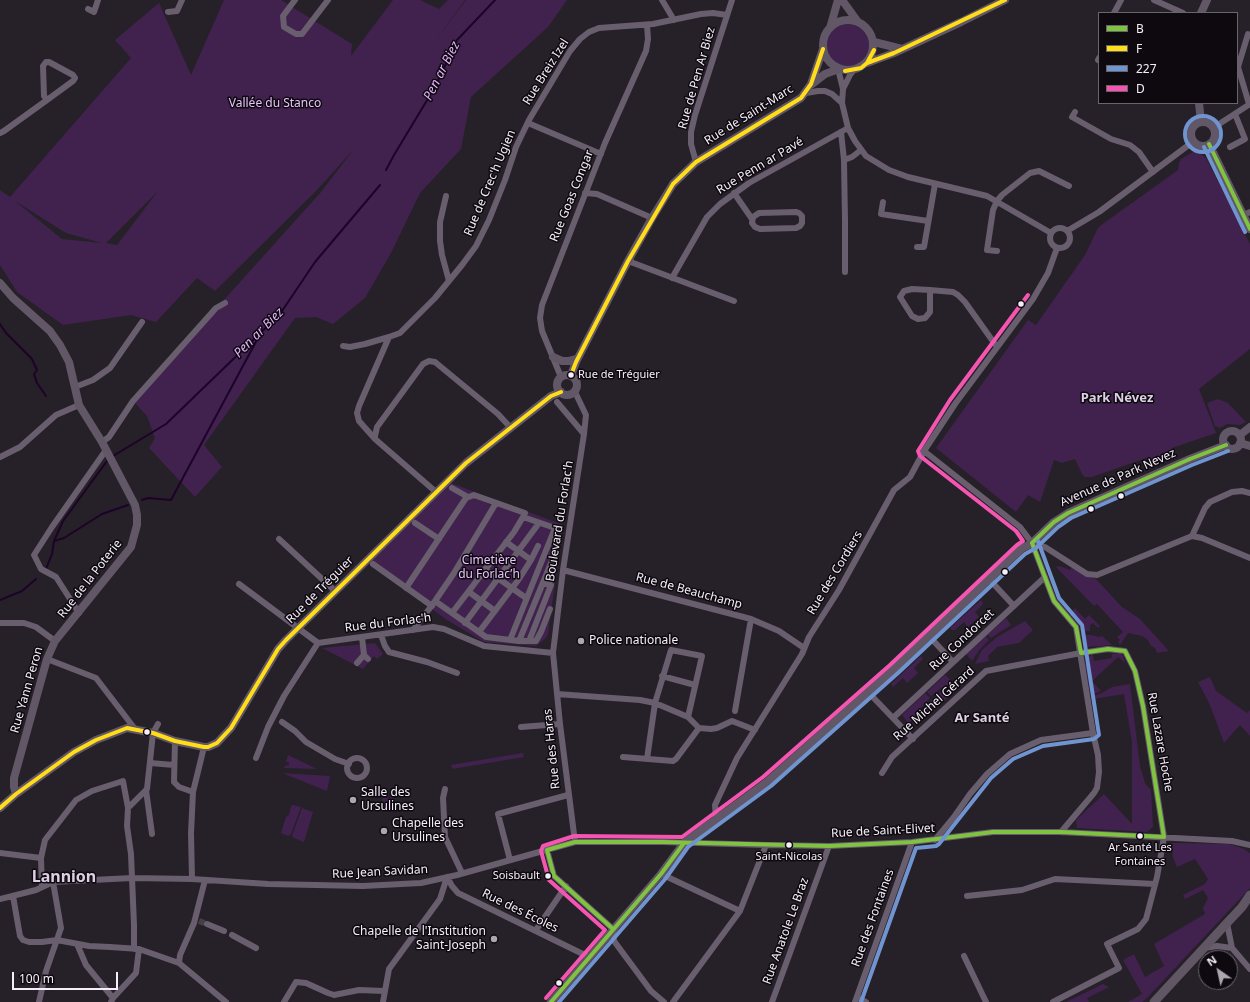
<!DOCTYPE html>
<html>
<head>
<meta charset="utf-8">
<style>
  body { margin:0 }
  #map { position:relative; width:1250px; height:1002px; overflow:hidden; background:#262028; font-family:"Noto Sans",sans-serif }
  canvas { display:block }
  .legend { position:absolute; left:1098px; top:12px; width:140px; height:92px; box-sizing:border-box; background:#0d090f; border:1px solid #6a656d; margin:0; padding:5px 7px; list-style:none; font-size:12px; color:#f5eef9 }
  .legend li { display:flex; align-items:center; gap:8px; height:20px }
  .legend b { width:20px; border:1px solid #6a656d }
  .north { position:absolute; left:1198px; top:950px; width:40px; height:40px; box-sizing:border-box; background:#0d090f; border:1px solid #6a656d; border-radius:50%; rotate:326deg; font-size:11px; font-weight:700; line-height:16px; text-align:center; color:#f5eef9 }
  .north::after { content:''; display:block; margin:auto; width:14px; height:18px; background:#ada6b0; clip-path:polygon(50% 0,100% 100%,50% 72%,0 100%) }
  .scale { position:absolute; left:12px; top:972px; width:106px; height:18px; box-sizing:border-box; border:2px solid #f5eef9; border-top:0; padding-left:5px; font-size:12px; line-height:14px; white-space:nowrap; color:#f5eef9; -webkit-text-stroke:3px #0d090f; paint-order:stroke }
</style>
</head>
<body>
<div id="map">
<canvas width="1250" height="1002"></canvas>
<ul class="legend">
<li><b style="height:5px;background:#80c341"></b>B</li>
<li><b style="height:5px;background:#ffdd18"></b>F</li>
<li><b style="height:5px;background:#7094d0"></b>227</li>
<li><b style="height:5px;background:#f455b1"></b>D</li>
</ul>
<div class="north">N</div>
<div class="scale">100 m</div>
</div>
<script>
const ctx = document.querySelector('canvas').getContext('2d');
ctx.lineJoin = 'round';
function paint(path, color) { ctx.fillStyle = color; ctx.fill(path, 'evenodd'); }
const poly = rows => new Path2D(rows.map(r => 'M' + r).join(''));
function trace(path, color, width, dash) { ctx.strokeStyle = color; ctx.lineWidth = width; ctx.lineCap = dash ? 'butt' : 'round'; ctx.setLineDash(dash || []); ctx.stroke(path); }
function label(font, color, halo, rows, align = 'center') {
  ctx.font = font + ' "Noto Sans",sans-serif'; ctx.lineWidth = 3; ctx.setLineDash([]); ctx.textBaseline = 'middle'; ctx.strokeStyle = halo; ctx.fillStyle = color; for (const [text, x, y, turn = 0] of rows) {
    ctx.save(); ctx.translate(x, y); ctx.rotate((+turn || 0) * Math.PI / 180); ctx.textAlign = isNaN(turn) ? turn : align; if (halo) ctx.strokeText(text, 0, 0); ctx.fillText(text, 0, 0); ctx.restore();
  }
}
paint(poly([
  [224,0,281,0,352,44,351,56,393,0,420,0,439,9,448,0,465,0,432,45,466,0,567,0,548,27,471,97,461,149,420,193,391,253,365,298,333,324,316,317,295,318,204,445,222,467,195,497,149,448,155,438,147,416,133,401,321,192,354,149,317,190,215,291,197,278,156,322,131,315,63,325,17,292,0,265,0,190,10,197,131,58,115,40,159,3,191,75],
  [158,191,117,245,106,243],
  [15,201,66,233,102,243,62,239],
  '827 45a21 21 0 1 1 42 0a21 21 0 1 1-42 0Z',
  [1193,152,1198,152,1206,158,1250,244,1250,349,1199,389,1216,433,1172,448,1173,451,1151,460,1149,457,1092,477,1085,477,1082,474,1075,459,1062,463,1054,460,1040,502,1028,495,1016,512,936,448,1028,320,1036,325,1085,255,1098,228,1104,223,1178,170,1179,165,1179,163,1181,159],
  [1218,399,1228,403,1246,422,1240,425,1227,424,1220,428,1215,426,1207,403],
  [451,483,563,525,548,634,546,638,536,646,484,642,447,620,369,564],
  [1059,566,1070,570,1072,567,1086,576,1096,579,1122,607,1140,619,1169,651,1157,653,1155,648,1151,646,1148,640,1142,636,1128,633,1120,645,1118,642,1120,640,1117,637,1123,632,1097,604,1094,606,1056,567],
  [981,600,983,604,975,612,979,617,968,627,964,622,955,630,952,630,950,628],
  [1075,608,1085,619,1089,615,1100,626,1098,628,1093,623,1090,625,1090,631,1083,631,1082,625,1072,614,1072,611],
  [1006,618,1011,625,991,638,987,635],
  [1025,621,1033,630,1019,643,997,647,988,656,989,661,975,664,982,650,997,637],
  [1084,635,1091,635,1100,637,1102,636,1112,645,1086,647,1084,646,1083,637],
  [986,636,989,640,980,649,972,661,966,654],
  [375,643,383,654,377,659,374,656,363,669,322,648],
  [1121,653,1123,656,1125,663,1118,657,1092,681,1101,691,1093,694,1090,692,1085,666,1087,657,1093,655,1094,661,1112,658,1112,654],
  [921,656,923,659,914,668,918,673,907,683,903,678,893,687,891,684],
  [945,675,953,682,941,688,931,696,927,692],
  [1210,677,1216,691,1247,713,1250,710,1250,736,1240,725,1224,743,1210,705,1198,682],
  [1130,684,1140,766,1145,783,1151,790,1153,827,1147,832,1077,828,1076,820,1104,794,1132,824,1132,742,1124,694,1093,699,1093,696,1102,693,1112,687],
  [954,685,951,694,940,705,933,698,940,692],
  [925,693,930,698,918,711,909,724,902,715],
  [932,699,938,706,929,715,926,713,912,726,919,714],
  [523,753,524,757,452,769,451,765],
  [288,755,317,769,284,768,285,766,289,765,289,762,286,762],
  [282,773,330,776,327,791],
  [382,798,394,798,394,812,382,811],
  [293,805,301,807,291,834,288,836,281,833,286,817,289,815,291,806],
  [302,808,313,812,304,842,294,838,292,836],
  [1172,843,1229,844,1244,849,1250,853,1250,888,1147,998,1142,1002,1128,1002,1142,994,1123,960,1134,954,1145,977,1164,966,1154,944,1205,914,1203,908,1208,898,1203,890,1185,899,1183,895,1205,884,1208,879,1195,859,1177,867,1173,857],
  [1103,984,1109,987,1087,998,1089,1002,1066,1002]
]), '#41224e');
trace(poly([
  [386,170,394,155,435,87,457,40,495,0],
  [0,324,6,333,32,359,37,370,34,374,37,383,46,396],
  [113,456,166,424,280,314,315,262,380,185],
  [142,500,148,498,171,500,259,336],
  [54,541,64,538,102,514,128,505],
  [46,569,52,554,54,541,63,521,107,461],
  [0,600,22,591,36,579]
]), '#1d0329', 2);
trace(poly([
  [199,921,207,924]
]), '#453f47', 6, [6, 3]);
trace(poly([
  [295,0,283,16,284,27,296,34,302,34,328,0],
  [662,0,674,20],
  [1154,0,1183,13],
  [88,9,94,12,98,0],
  [168,12,177,11,182,0],
  [1114,13,1121,0],
  [1248,34,1238,67,1249,104],
  [1098,60,1099,58],
  [839,69,839,73,843,89,842,103,848,128,855,141,866,156,889,170,908,177,987,196,1051,233],
  [843,89,850,75,854,70],
  [806,93,818,91,825,91,832,94,842,103],
  [1075,112,1072,117,1111,139,1130,145,1139,152,1153,172],
  [528,123,601,154],
  [1213,128,1250,104],
  [841,132,844,160,845,221,845,272],
  [0,133,4,131,47,100,73,81,75,78,73,75,49,62,46,62,43,66,44,96,47,100],
  [1230,147,1245,139,1235,114],
  [844,160,852,157,861,150],
  [696,162,691,144,691,132,695,115,732,0],
  [585,193,597,194,652,218],
  [734,193,752,219],
  [446,196,440,222,440,241,442,255,449,281],
  [883,202,881,214,928,221],
  [796,212,799,213,802,216,802,223,800,226,796,228,760,229,755,227,752,223,753,217,759,213,796,212],
  [1244,215,1250,212],
  '1050 238a10 10 0 1 1 20 0a10 10 0 1 1-20 0Z',
  [1067,231,1099,212,1194,141],
  [917,247,924,247,935,184],
  [997,251,987,250,993,210,997,201,1002,195,1030,173,1039,171,1069,186],
  [628,261,734,301],
  [672,278,707,217,720,204,749,183,848,128],
  [930,290,930,312,925,318,918,319,912,316,900,297,904,291,912,289,930,290,953,292,958,295,965,302,997,347],
  [343,346,350,347,365,344,389,337,400,333,435,298,462,265,476,246,489,220,505,180,516,147,529,120,570,51,580,39,589,32,599,28,653,24,701,14,713,13,727,15],
  [561,377,542,331,540,318,542,305,605,143,646,51,648,39,647,25],
  [75,387,93,380,110,368,142,322],
  [575,392,586,415,584,434],
  [557,402,584,434,563,570,553,653,560,724,575,842],
  [375,439,359,421,357,413,359,406,389,337],
  [102,442,109,437,133,401,216,308,225,303],
  [924,451,1020,527,1032,543,1045,547,1087,574,1097,575,1192,536,1202,538,1250,558],
  [0,457,20,447,56,415,79,405],
  [452,488,468,497],
  [436,492,375,439,375,436,377,427,423,364,429,361,435,362,498,414,510,427],
  [415,523,439,539],
  [1192,536,1205,508,1210,502,1232,492,1242,491,1250,493],
  [279,539,335,591],
  [506,542,531,560],
  [1032,543,1054,601,1076,627,1093,733,1098,755,1099,772,1097,788,1094,793,1061,832],
  [373,564,432,606],
  [485,569,526,598],
  [563,570,751,619,779,631,804,648],
  [989,579,1014,606],
  [239,584,318,643,433,627,444,629,484,646,553,653],
  [406,588,466,498,474,495,525,513,523,517,555,528,510,640],
  [469,592,495,611],
  [435,601,486,637,519,641,536,641,541,632,550,609],
  [79,613,56,577,41,569,34,555,52,527,106,450],
  [452,613,514,532,523,517],
  [0,623,24,623,36,627,55,641],
  [465,623,539,523],
  [413,630,433,604,454,573,496,503],
  [479,632,519,579,531,560,538,546],
  [381,635,385,646,389,652,427,662,457,673],
  [929,636,953,662],
  [362,637,364,655,368,659],
  [519,641,556,551],
  [529,641,551,585,543,583],
  [47,659,96,678,135,729],
  [357,663,364,655],
  [662,676,695,685],
  [868,692,913,739],
  [557,694,640,700,655,703,688,717,699,728,711,729,717,728,732,721,755,730],
  [735,711,751,619],
  [893,718,1045,577],
  [282,722,295,731,306,742,335,759,349,764],
  [521,727,560,724],
  [175,741,174,782,179,787,193,792],
  [623,757,673,761,676,759,699,728],
  [256,758,268,727,284,696,318,643],
  '347 768a10 10 0 1 1 20 0a10 10 0 1 1-20 0Z',
  [647,759,655,703,671,650,702,656,688,717],
  [150,763,174,765],
  [882,773,892,757,986,671,1081,653,1108,649,1125,651,1135,671,1143,706,1164,837,1157,877,1146,919,1138,929,1107,944,1119,968,1053,1002],
  [445,789,443,798,445,837,462,873],
  [146,790,152,834],
  [716,819,715,805,737,758,802,654,809,637,839,590,894,490,910,477,924,451,955,404,1033,299,1048,273,1057,248],
  [935,840,954,817,970,794,987,774,1010,754,1041,740,1093,733],
  [547,850,554,876,613,929,614,941,651,991,664,1002],
  [0,853,41,858],
  [510,860,498,814,568,795],
  [661,874,740,911],
  [447,877,452,886,458,893,589,957],
  [192,879,191,833,193,792,204,747],
  [42,887,41,858,45,840,76,800,92,791,123,781,128,808],
  [13,896,20,936,23,940,29,942,42,942,57,940,89,946,110,947,139,949,179,963,226,1002],
  [967,896,1022,890,1055,879,1155,884],
  [0,899,36,890,53,882,132,878,192,879,268,884,363,886,421,883,457,875,575,842,663,842,766,845,829,846,912,842,993,832,1061,832,1232,841,1250,845],
  [1227,923,1232,948,1250,969],
  [207,924,224,931],
  [536,930,566,886],
  [232,935,256,948],
  [77,944,86,965,113,998],
  [1204,948,1217,946,1232,948],
  [134,949,134,925,131,854,127,826,128,808,147,789,153,733,158,724],
  [964,956,986,1002],
  [179,963,180,955,194,923,205,880],
  [857,997,866,1002],
  [39,1002,46,971,61,928,53,882],
  [111,1002,113,998,136,973,139,949],
  [284,1002,296,982,306,983,328,993,334,995,359,990,384,991],
  [383,1002,389,969,440,899,447,877],
  [673,1002,740,911,766,845],
  [772,1002,829,846],
  [855,1002,912,842]
]), '#685e6d', 6);
trace(poly([
  [842,0,858,22],
  [1201,13,1207,0],
  '823 45a25 25 0 1 1 50 0a25 25 0 1 1-50 0Z',
  [830,28,838,0],
  [874,42,902,49],
  [867,63,894,53,961,22,1005,0],
  [812,84,825,74,839,69],
  [1199,103,1201,122],
  '1191 134a12 12 0 1 1 24 0a12 12 0 1 1-24 0Z',
  [1209,144,1250,229],
  [0,283,13,298,50,331,60,345,69,362,79,405,102,442,135,505,137,515,137,525,131,547,55,641,47,659,14,778,14,787,16,794],
  [553,357,562,361,569,361,577,359],
  [571,375,576,362,628,261,652,218,673,184,696,162,801,98,811,84,823,49],
  '557 385a10 10 0 1 1 20 0a10 10 0 1 1-20 0Z',
  '1223 440a9 9 0 1 1 18 0a9 9 0 1 1-18 0Z',
  [1240,435,1250,427],
  [1240,443,1250,446],
  [0,808,16,794,74,752,96,740,127,728,153,733,175,741,204,747,208,747,217,743,231,728,278,649,286,640,466,463,551,396,561,392],
  [551,1002,661,874,684,843,767,782,894,669,1021,549,1032,543,1054,522,1068,513,1190,459,1226,445]
]), '#625766', 8);
trace(poly([
  [1154,1002,1227,923,1242,907,1250,895]
]), '#615664', 9);
trace(poly([
  [1209,144,1250,229],
  [1032,543,1054,522,1068,513,1190,459,1226,445],
  [1032,543,1054,601,1076,627,1081,653],
  [1081,653,1108,649,1125,651,1135,671,1143,706,1164,837],
  [613,929,554,876,547,850,575,842,663,842,829,846,912,842,993,832,1061,832,1164,837],
  [551,1002,661,874,684,843]
]), '#80c341', 4);
trace(poly([
  [867,63,894,53,1005,0],
  [845,71,861,68,867,63,874,50],
  [571,375,576,362,628,261,673,184,696,162,801,98,811,84,823,49],
  [0,808,16,794,74,752,96,740,127,728,153,733,175,741,204,747,208,747,217,743,231,728,278,649,286,640,466,463,551,396,561,392]
]), '#ffdd18', 4);
trace(poly([
  '1185 134a18 18 0 1 1 36 0a18 18 0 1 1-36 0Z',
  [1204,147,1245,232],
  [559,1002,666,878,688,847,771,786,898,673,1025,554,1036,548,1058,527,1071,518,1192,465,1228,451],
  [861,1002,916,848,936,846,939,844,991,778,1013,759,1043,746,1094,739,1099,735,1082,625,1059,598,1038,541]
]), '#7094d0', 4);
trace(poly([
  [546,998,605,930,549,880,541,851,543,846,574,836,682,837,763,777,890,665,1017,545,1023,541,1016,531,920,456,918,451,950,400,1028,295]
]), '#f455b1', 4);
for (const [x, y, r, color] of [
  [1021,304,3.5,"#f5eef9"],
  [571,375,3.5,"#f5eef9"],
  [1121,496,3.5,"#f5eef9"],
  [1091,509,3.5,"#f5eef9"],
  [1005,572,3.5,"#f5eef9"],
  [581,641,4,"#ada6b0"],
  [147,732,3.5,"#f5eef9"],
  [353,800,4,"#ada6b0"],
  [384,831,4,"#ada6b0"],
  [1140,836,3.5,"#f5eef9"],
  [789,845,3.5,"#f5eef9"],
  [548,876,3.5,"#f5eef9"],
  [494,939,4,"#ada6b0"],
  [559,983,3.5,"#f5eef9"]
]) { const dot = new Path2D(); dot.arc(x, y, r, 0, 2 * Math.PI); ctx.fillStyle = color; ctx.fill(dot); trace(dot, '#0d090f', 1.5); }
label('11px', '#f5eef9', '#0d090f', [
  ["Rue de Tréguier",578,375,"left"],
  ["Ar Santé Les",1140,848],
  ["Fontaines",1140,862],
  ["Saint-Nicolas",789,857],
  ["Soisbault",540,876,"right"]
]);
label('12px', '#f5eef9', '#0d090f', [
  ["Rue Breiz Izel",546,72,-58],
  ["Rue de Pen Ar Biez",697,78,-74],
  ["Rue de Saint-Marc",749,115,-32],
  ["Rue Penn ar Pavé",760,166,-31],
  ["Rue de Crec'h Ugien",490,183,-67],
  ["Rue Goas Congar",572,196,-68],
  ["Avenue de Park Nevez",1118,478,-24],
  ["Boulevard du Forlac'h",560,521,-81],
  ["Rue des Cordiers",835,573,-59],
  ["Rue de la Poterie",90,579,-52],
  ["Rue de Tréguier",320,590,-45],
  ["Rue de Beauchamp",689,591,15],
  ["Rue du Forlac'h",388,623,-7],
  ["Rue Condorcet",962,640,-43],
  ["Rue Yann Peron",27,690,-74],
  ["Rue Michel Gérard",934,704,-42],
  ["Rue Lazare Hoche",1160,742,80],
  ["Rue des Haras",552,749,-96],
  ["Rue de Saint-Elivet",883,831,-3],
  ["Rue Jean Savidan",380,872,-3],
  ["Rue des Écoles",520,911,26],
  ["Rue des Fontaines",873,918,-70],
  ["Rue Anatole Le Braz",786,931,-70]
]);
label('12px', '#e8c2fb', '#0d090f', [
  ["Vallée du Stanco",275,104],
  ["Cimetière",489,561],
  ["du Forlac’h",489,575]
]);
label('12px', '#f5eef9', '#0d090f', [
  ["Police nationale",589,641],
  ["Salle des",361,793],
  ["Ursulines",361,807],
  ["Chapelle des",392,824],
  ["Ursulines",392,838],
  ["Chapelle de l'Institution",486,932,"right"],
  ["Saint-Joseph",486,946,"right"]
], 'left');
label('italic 13px', '#e3b0fc', '#0d090f', [
  ["Pen ar Biez",442,71,-63],
  ["Pen ar Biez",259,333,-45]
]);
label('bold 13px', '#ddcfe4', '#0d090f', [
  ["Park Névez",1117,398],
  ["Ar Santé",982,718]
]);
label('bold 16px', '#ddcfe4', '#0d090f', [
  ["Lannion",64,877]
]);
</script>
</body>
</html>
